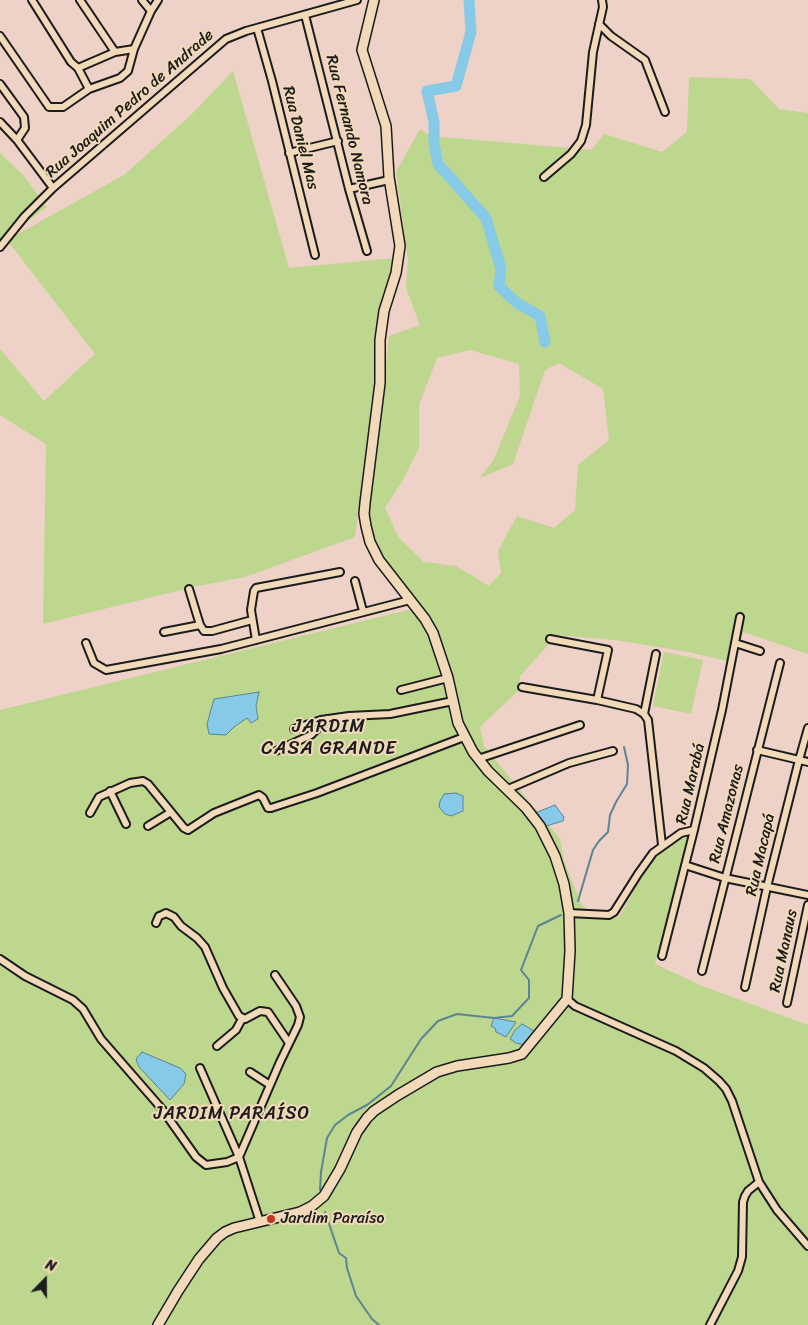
<!DOCTYPE html>
<html>
<head>
<meta charset="utf-8">
<style>
  body { margin:0 }
  #map { position:relative; width:808px; height:1325px; overflow:hidden; background:#eed1c7; font-family:Sriracha,sans-serif }
  canvas { display:block }
  .north { position:absolute; left:20px; top:1255px; width:50px; height:50px; -webkit-text-stroke:4px #f1d9b9; paint-order:stroke; rotate:22deg; font-size:14px; font-weight:700; line-height:20px; text-align:center; color:#1c1c1c }
  .north::after { content:''; display:block; margin:auto; width:18px; height:22px; background:#1c1c1c; clip-path:polygon(50% 0,100% 100%,50% 72%,0 100%) }
</style>
</head>
<body>
<div id="map">
<canvas width="808" height="1325"></canvas>
<div class="north">N</div>
</div>
<script>
const ctx = document.querySelector('canvas').getContext('2d');
ctx.lineJoin = 'round';
function paint(path, color) { ctx.fillStyle = color; ctx.fill(path, 'evenodd'); }
const poly = rows => new Path2D(rows.map(r => 'M' + r).join(''));
function trace(path, color, width, dash) { ctx.strokeStyle = color; ctx.lineWidth = width; ctx.lineCap = dash ? 'butt' : 'round'; ctx.setLineDash(dash || []); ctx.stroke(path); }
function label(font, color, halo, rows, align = 'center') {
  ctx.font = font + ' Sriracha,sans-serif'; ctx.lineWidth = 4; ctx.setLineDash([]); ctx.textBaseline = 'middle'; ctx.strokeStyle = halo; ctx.fillStyle = color; for (const [text, x, y, turn = 0] of rows) {
    ctx.save(); ctx.translate(x, y); ctx.rotate((+turn || 0) * Math.PI / 180); ctx.textAlign = isNaN(turn) ? turn : align; if (halo) ctx.strokeText(text, 0, 0); ctx.fillText(text, 0, 0); ctx.restore();
  }
}
paint(poly([
  [233,71,289,268,395,258,379,361,355,537,245,577,193,587,43,624,46,444,0,415,0,349,44,401,95,354,7,240,124,175,192,114],
  [689,77,750,79,779,109,808,113,808,654,743,632,732,662,688,652,615,640,557,635,520,676,519,690,480,727,484,746,560,839,564,861,581,903,591,915,619,917,649,864,680,836,689,835,655,964,700,985,808,1025,808,1325,0,1325,0,710,420,607,376,550,368,524,389,336,420,325,406,288,408,260,396,172,420,129,431,136,591,150,604,134,662,152,687,132],
  [470,350,519,364,520,396,494,459,480,478,513,464,545,370,559,363,603,389,609,440,578,465,575,510,554,528,517,516,498,551,501,573,489,586,456,566,424,562,399,538,385,508,401,483,419,448,419,405,437,358],
  [0,153,23,175,47,207,0,241],
  [664,652,703,660,691,714,653,706]
]), '#bdd78e');
const water = poly([
  [259,692,256,706,258,719,251,723,247,718,234,727,226,735,209,734,207,724,214,699,259,692],
  [456,793,463,796,463,811,451,816,445,814,439,807,440,801,444,794,456,793],
  [555,805,564,817,563,821,546,826,535,813,555,805],
  [494,1018,516,1022,506,1037,496,1032,495,1028,491,1026,494,1018],
  [522,1024,534,1031,530,1039,524,1045,516,1043,510,1039,515,1030,522,1024],
  [142,1052,180,1068,186,1074,184,1084,170,1100,139,1067,136,1059,142,1052]
]);
paint(water, '#86cae7');
trace(water, '#5c8496', 1);
trace(poly([
  [578,901,593,850,599,841,608,832,610,815,616,802,627,784,628,765,624,747],
  [320,1190,321,1172,327,1138,335,1125,348,1115,367,1105,391,1086,421,1039,438,1021,457,1014,494,1018,512,1016,529,998,529,980,521,970,538,926,561,915],
  [325,1212,339,1253,346,1258,347,1268,356,1296,372,1319,379,1325]
]), '#5c8496', 2);
trace(poly([
  [469,0,471,32,456,86,427,91,434,122,434,144,438,164,486,218,501,269,499,286,517,303,540,316,545,342]
]), '#86cae7', 11);
const minor = poly([
  [32,0,71,62,78,68,115,52,134,49,151,11,158,0],
  [80,0,115,52],
  [142,0,151,11],
  [305,15,349,189,367,251],
  [599,24,611,36,645,60,665,112],
  [257,28,272,81,315,255],
  [0,36,49,107,63,107,89,89,120,78,128,71,134,49],
  [78,68,89,89],
  [0,84,24,117,25,128,17,140],
  [0,122,17,140,53,188],
  [289,153,338,141],
  [544,177,571,154,581,141,586,125,593,52,603,7,602,0],
  [349,189,389,180],
  [0,247,25,216,53,188,226,39,246,31,357,0],
  [355,581,363,611],
  [200,625,204,631,212,631,252,620],
  [164,632,200,625,189,589],
  [550,639,608,650,597,700],
  [256,640,251,610,254,591,256,588,340,572],
  [86,643,94,663,106,670,221,649,410,600],
  [735,643,760,651],
  [522,687,597,700,636,709,644,714,648,720,662,845],
  [401,690,448,678],
  [644,714,656,654],
  [294,729,321,720,349,716,390,714,453,701],
  [757,750,808,762],
  [276,751,311,735,327,719],
  [478,759,580,725],
  [508,789,569,763,613,751],
  [110,791,126,824],
  [90,813,99,797,130,783,143,781,148,784,184,828,188,830,214,813,259,795,263,798,268,808,271,808,317,793,464,737],
  [148,826,171,812],
  [685,865,725,878,808,895],
  [569,913,609,915,614,912,638,874,653,853,681,833,694,830],
  [156,923,159,916,162,915,166,913,174,917,181,926,197,938,205,947,223,988,239,1016,245,1019,260,1011,268,1012,289,1043],
  [662,956,694,830,722,710,740,617],
  [0,959,25,976,73,1000,83,1009,101,1039,162,1109,196,1157,206,1165,227,1162,239,1157,280,1062,298,1025,300,1017,296,1006,275,975],
  [702,971,780,663],
  [745,987,767,887,799,760,808,728],
  [567,999,575,1006,676,1051,704,1068,719,1081,726,1089,732,1101,759,1182,777,1210,808,1246],
  [787,1003,808,905],
  [217,1046,236,1030,242,1019],
  [200,1068,239,1157,260,1222],
  [250,1072,270,1085],
  [710,1325,738,1271,742,1257,743,1202,745,1196,748,1191,759,1182]
]);
const secondary = poly([
  [158,1325,178,1291,199,1259,217,1238,225,1232,234,1228,300,1212,312,1206,324,1196,340,1169,357,1132,367,1118,374,1111,398,1095,437,1072,457,1066,509,1058,522,1054,567,999,570,951,569,913,564,884,555,856,540,826,526,808,488,771,473,752,458,723,448,678,433,633,425,619,379,560,370,542,366,526,364,514,365,503,380,383,380,340,384,311,396,273,400,246,389,177,386,126,362,50,374,0]
]);
trace(minor, '#1c1c1c', 10);
trace(secondary, '#1c1c1c', 12);
trace(minor, '#f1d9b9', 6);
trace(secondary, '#f1d9b9', 9);
for (const [x, y, r, color] of [
  [271,1219,5,"#c8321e"]
]) { const dot = new Path2D(); dot.arc(x, y, r, 0, 2 * Math.PI); ctx.fillStyle = color; ctx.fill(dot); trace(dot, '#f1d9b9', 2); }
label('16px', '#1c1c1c', '#f1d9b9', [
  ["Rua Joaquim Pedro de Andrade",130,104,-41],
  ["Rua Fernando Namora",349,130,76],
  ["Rua Daniel Mas",300,138,76],
  ["Rua Marabá",691,784,-77],
  ["Rua Amazonas",727,814,-76],
  ["Rua Macapá",761,855,-77],
  ["Rua Manaus",784,951,-78]
]);
label('16px', '#1c1c1c', '#f1d9b9', [
  ["Jardim Paraíso",281,1219]
], 'left');
ctx.letterSpacing = '1px';
label('18px', '#1c1c1c', '#f1d9b9', [
  ["JARDIM PARAÍSO",232,1114]
]);
ctx.letterSpacing = '0px';
ctx.letterSpacing = '1px';
label('19px', '#1c1c1c', '#f1d9b9', [
  ["JARDIM",329,727],
  ["CASA GRANDE",329,749]
]);
ctx.letterSpacing = '0px';
</script>
</body>
</html>
